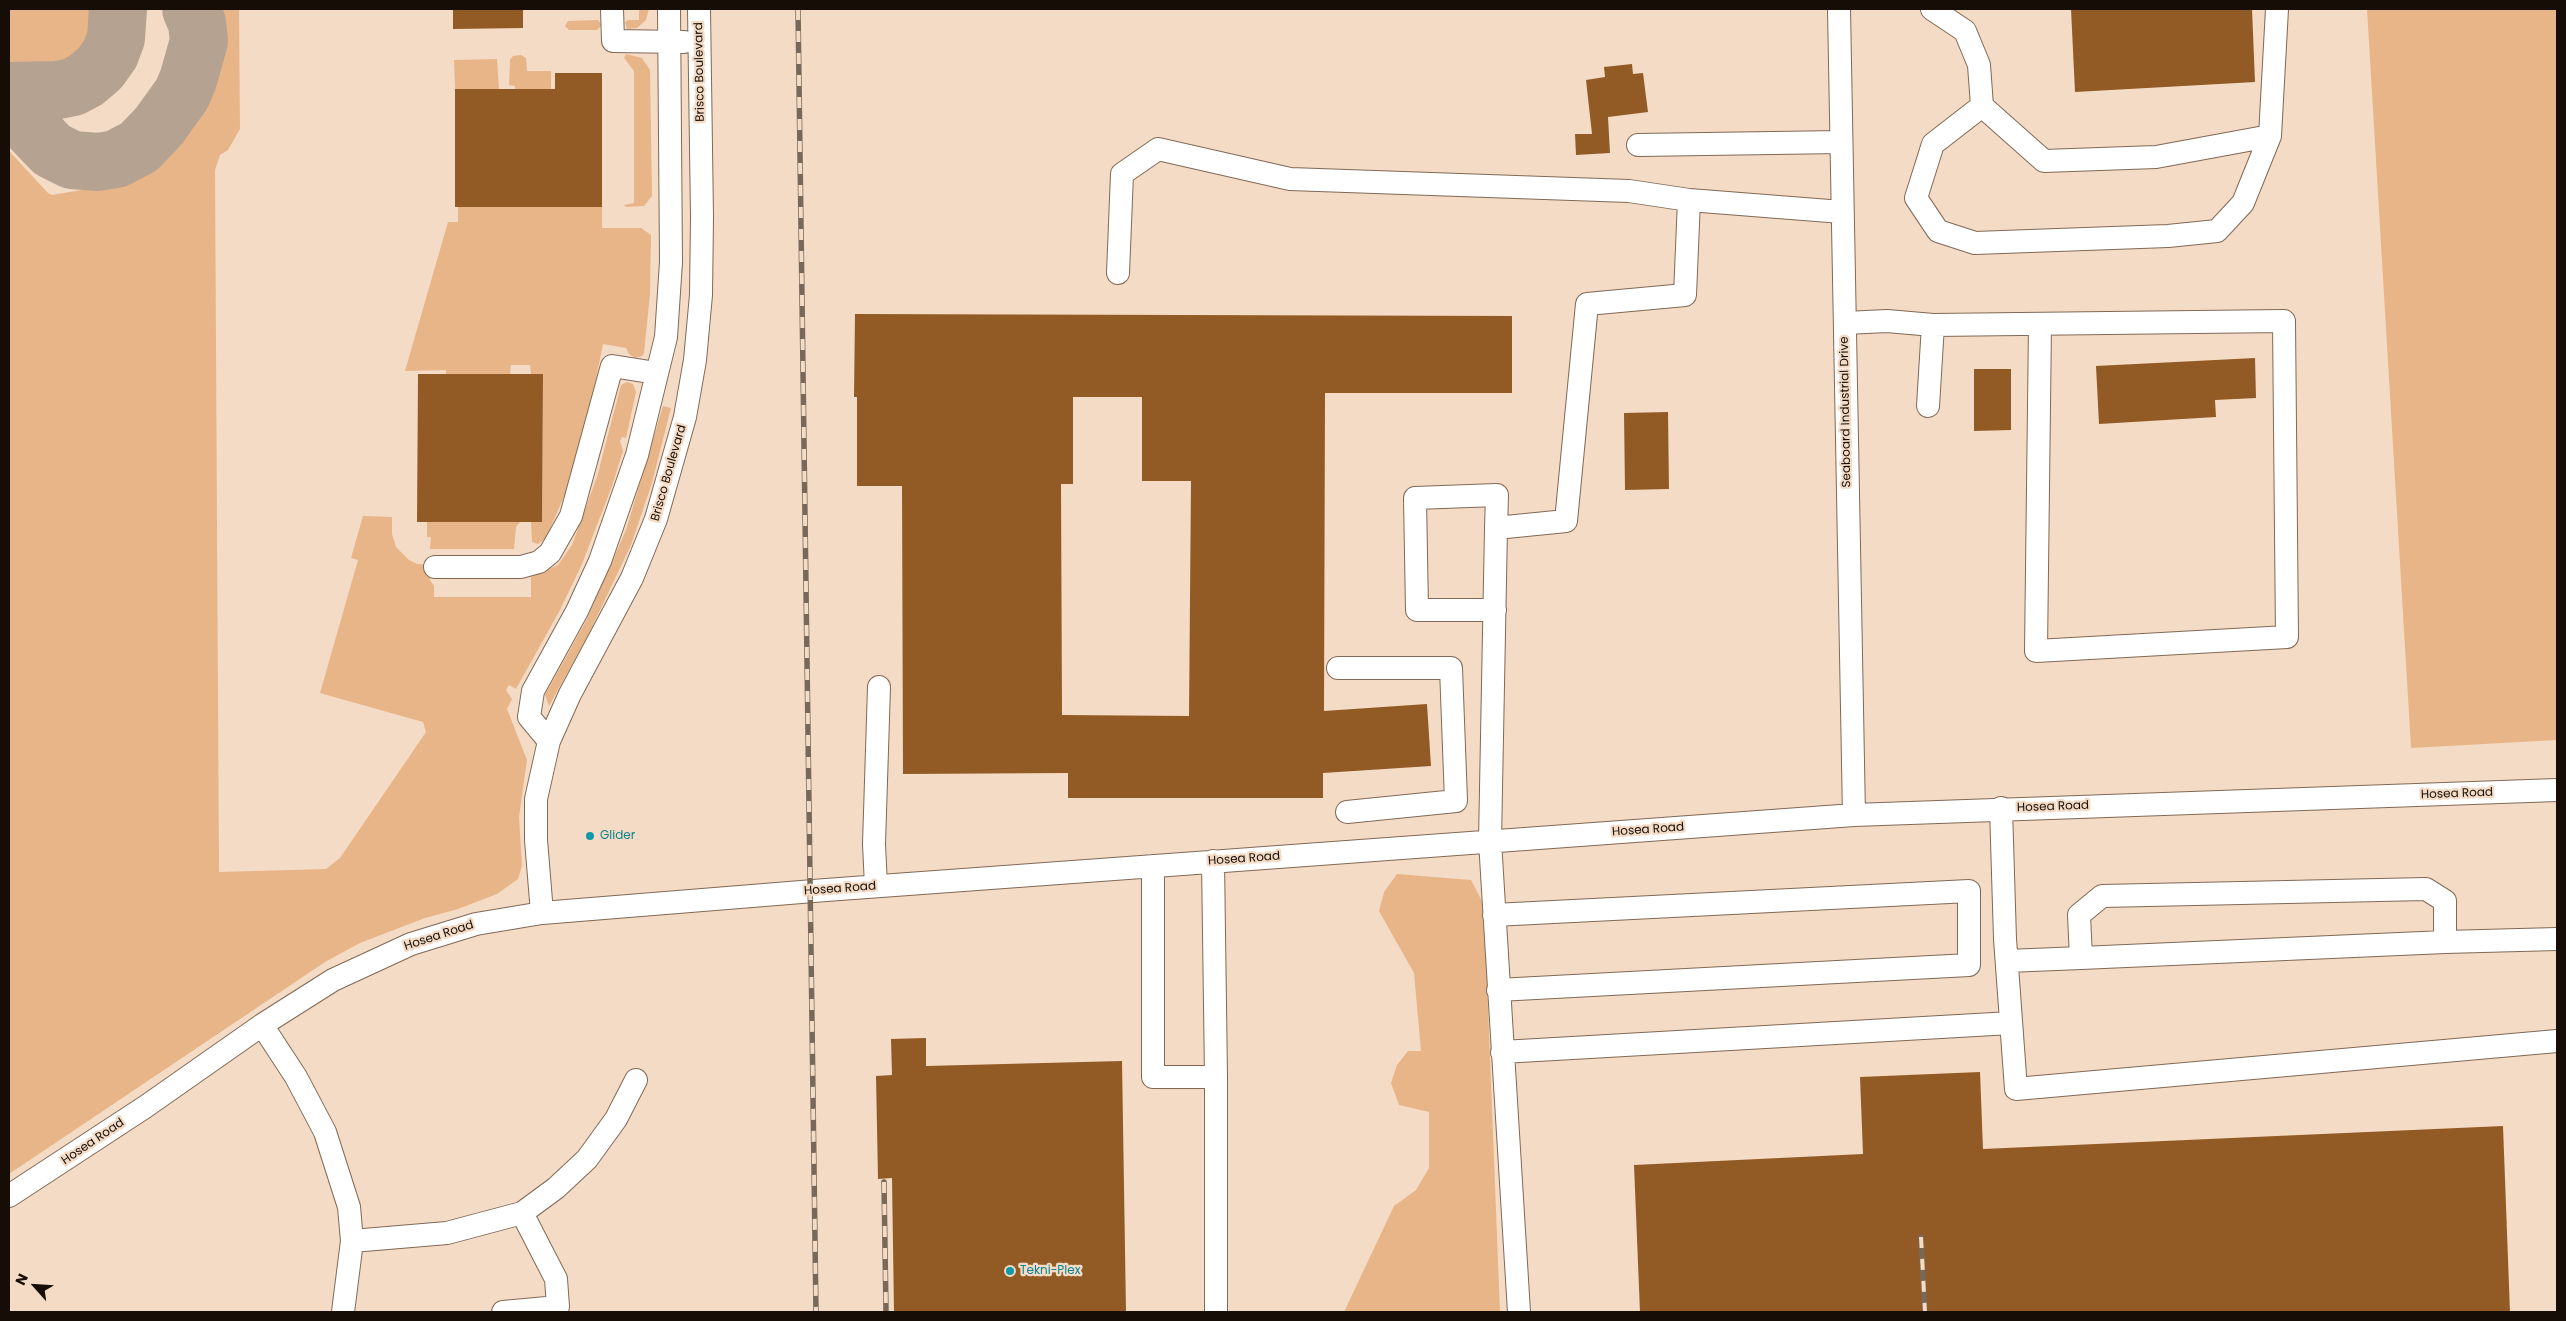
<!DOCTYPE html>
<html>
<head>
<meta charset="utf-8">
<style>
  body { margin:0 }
  #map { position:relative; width:2566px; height:1321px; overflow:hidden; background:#f4dbc5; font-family:Poppins,sans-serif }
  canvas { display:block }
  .frame { position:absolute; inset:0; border:10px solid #150d06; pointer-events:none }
  .north { position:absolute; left:10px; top:1261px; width:50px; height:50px; -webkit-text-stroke:4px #f4dbc5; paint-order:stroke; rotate:296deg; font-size:14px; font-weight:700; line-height:20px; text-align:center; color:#150d06 }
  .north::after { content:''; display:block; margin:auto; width:18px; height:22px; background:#150d06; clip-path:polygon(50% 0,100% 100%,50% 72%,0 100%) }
</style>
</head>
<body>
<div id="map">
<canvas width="2566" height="1321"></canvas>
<div class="frame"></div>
<div class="north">N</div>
</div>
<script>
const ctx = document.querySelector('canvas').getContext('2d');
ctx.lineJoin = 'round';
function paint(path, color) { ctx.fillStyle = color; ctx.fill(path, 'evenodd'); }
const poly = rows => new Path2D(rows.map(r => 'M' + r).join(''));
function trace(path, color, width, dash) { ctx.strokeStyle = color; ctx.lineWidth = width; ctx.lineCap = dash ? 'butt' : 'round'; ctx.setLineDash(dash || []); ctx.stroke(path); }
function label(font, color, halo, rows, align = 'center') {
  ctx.font = font + ' Poppins,sans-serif'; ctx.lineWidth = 4.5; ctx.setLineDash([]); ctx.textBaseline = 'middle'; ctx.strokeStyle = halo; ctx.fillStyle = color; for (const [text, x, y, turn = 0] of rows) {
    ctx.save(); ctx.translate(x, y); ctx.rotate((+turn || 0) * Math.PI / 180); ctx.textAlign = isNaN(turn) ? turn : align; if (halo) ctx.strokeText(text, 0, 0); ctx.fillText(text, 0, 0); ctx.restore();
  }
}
paint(poly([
  [9,9,96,9,96,28,91,48,79,62,65,70,47,73,9,74],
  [219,9,239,9,240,129,228,150,220,155,215,170,219,872,326,869,340,858,426,732,423,722,320,693,358,560,351,558,363,516,392,517,392,534,396,547,409,560,417,564,429,565,430,580,434,586,434,597,531,597,531,577,558,565,572,545,597,477,621,385,627,382,633,384,636,392,626,438,622,437,620,441,623,451,612,486,582,564,560,610,516,689,509,685,506,690,512,699,507,709,527,760,519,817,522,866,518,879,497,894,458,909,425,918,360,943,325,962,9,1174,9,151,48,193,52,195,99,187,118,181,139,170,173,141,197,107,208,84,216,57],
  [639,9,649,9,646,20,637,28,627,29,625,22,628,20,639,20],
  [2367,9,2557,9,2557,740,2411,748],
  [598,20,602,25,597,30,569,30,565,26,568,21],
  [626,54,642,58,650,70,652,196,644,206,626,207,624,205,634,203,634,71,624,58],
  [521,55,526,58,527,71,551,71,551,89,515,89,515,86,509,85,510,60,513,56],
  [497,59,499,89,455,89,454,60],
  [458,207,602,207,602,228,641,228,651,235,650,294,644,353,642,356,635,358,629,354,626,348,603,344,590,409,565,494,546,538,538,544,532,542,531,522,542,521,543,374,531,374,530,365,511,365,510,374,446,374,446,370,405,371,448,222,458,222],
  [663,406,671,408,652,483,631,545,588,635,549,706,545,695,586,621,626,530],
  [427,522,520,522,516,527,514,549,430,549,431,537,427,537],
  [1397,874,1471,880,1484,905,1500,1312,1344,1312,1394,1206,1416,1190,1429,1168,1429,1112,1399,1105,1391,1083,1397,1065,1408,1051,1421,1051,1414,973,1379,911,1384,892]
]), '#e8b588');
trace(poly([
  [9,91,58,90,73,87,86,80,100,68,110,54,116,38,118,9],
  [9,105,52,150,72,160,98,162,116,159,139,147,159,126,182,94,188,80,199,41,197,23,191,9]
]), '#b6a290', 58);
paint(poly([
  [453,9,523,9,523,28,453,29],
  [2071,9,2252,9,2255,82,2075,92],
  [1632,64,1633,74,1643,73,1648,112,1608,117,1610,153,1576,155,1575,134,1592,134,1586,80,1605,77,1604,67],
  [555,73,602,73,602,207,455,207,455,89,555,89],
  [855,314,1512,316,1512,393,1325,393,1324,711,1427,704,1431,766,1323,773,1323,798,1068,798,1068,773,903,774,902,486,857,486,857,397,854,397],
  [1073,397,1142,397,1142,481,1191,481,1189,716,1062,715,1061,484,1073,484],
  [2255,358,2256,398,2215,400,2216,417,2099,424,2096,366],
  [1974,369,2011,369,2011,430,1974,431],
  [418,374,543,374,542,522,417,522],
  [1668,412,1669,489,1625,490,1624,413],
  [926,1038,926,1066,1122,1061,1126,1312,894,1312,892,1178,878,1179,876,1076,892,1075,891,1039],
  [1980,1072,1983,1149,2503,1126,2510,1312,1640,1312,1634,1165,1863,1154,1860,1077]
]), '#925b25');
const minor = poly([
  [612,9,613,41,684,42],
  [1839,9,1854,815],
  [1932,9,1965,31,1979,65,1982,106,1933,144,1916,198,1938,231,1975,243,2168,236,2217,231,2243,203,2270,136,2277,9],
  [1982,106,2044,161,2156,157,2270,136],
  [1638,145,1841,142],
  [1118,273,1122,174,1158,149,1290,179,1629,191,1689,200],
  [1845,323,1887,321,1933,325,1928,406],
  [1933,325,2284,321,2287,637,2036,651,2040,324],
  [435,567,521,567,539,562,550,553,571,516,612,366,656,373],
  [1495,610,1417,610,1415,498,1497,495,1496,528],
  [1338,668,1451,668,1456,801,1347,812],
  [549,741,529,717,533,691,577,611,600,561,637,455,666,337,671,262,669,9],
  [2001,808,2005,939,2016,1089,2557,1041],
  [1213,861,1216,1077],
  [1153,866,1153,1077,1216,1077,1216,1312],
  [876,886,874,844,879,687],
  [542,913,536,840,536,799,549,741,570,694,632,578,656,519,685,417,695,360,701,295,702,217,699,9],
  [1494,915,1969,891,1969,965,1498,990],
  [2445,942,2557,939],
  [2007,961,2081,958,2445,942,2445,901,2426,889,2102,896,2079,915,2081,958],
  [262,1025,296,1077,325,1132,349,1207,352,1241,343,1312],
  [1502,1052,2011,1023],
  [9,1196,145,1107,262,1025,333,980,411,944,476,924,542,913,826,890,1854,815,2557,790],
  [352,1241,447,1233,522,1213,556,1188,587,1159,616,1119,636,1080],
  [503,1312,558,1307,556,1279,522,1213],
  [1519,1312,1490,841,1496,528,1566,521,1587,304,1685,295,1689,200,1842,212]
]);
trace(minor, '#806956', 24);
trace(minor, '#fff', 22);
const rail = poly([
  [798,9,816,1312],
  [884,1182,886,1312],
  [1921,1237,1925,1312]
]);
trace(rail, '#77685a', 5.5);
trace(rail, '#f4dbc5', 4, [11]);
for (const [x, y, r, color] of [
  [590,836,5,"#0f9aa8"],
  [1010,1271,5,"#0f9aa8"]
]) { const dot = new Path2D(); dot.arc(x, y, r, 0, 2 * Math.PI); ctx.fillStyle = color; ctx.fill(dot); trace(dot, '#f4dbc5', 2); }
label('12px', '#150d06', '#f4dbc5', [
  ["Brisco Boulevard",700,72,-91],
  ["Seaboard Industrial Drive",1846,412,-91],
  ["Brisco Boulevard",669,473,-74],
  ["Hosea Road",2457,794,-2],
  ["Hosea Road",2053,807,-2],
  ["Hosea Road",1648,830,-4],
  ["Hosea Road",1244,859,-4],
  ["Hosea Road",840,889,-4],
  ["Hosea Road",439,936,-18],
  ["Hosea Road",93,1142,-34]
]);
label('12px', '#0d838f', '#f4dbc5', [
  ["Glider",600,836],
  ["Tekni-Plex",1020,1271]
], 'left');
</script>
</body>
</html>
